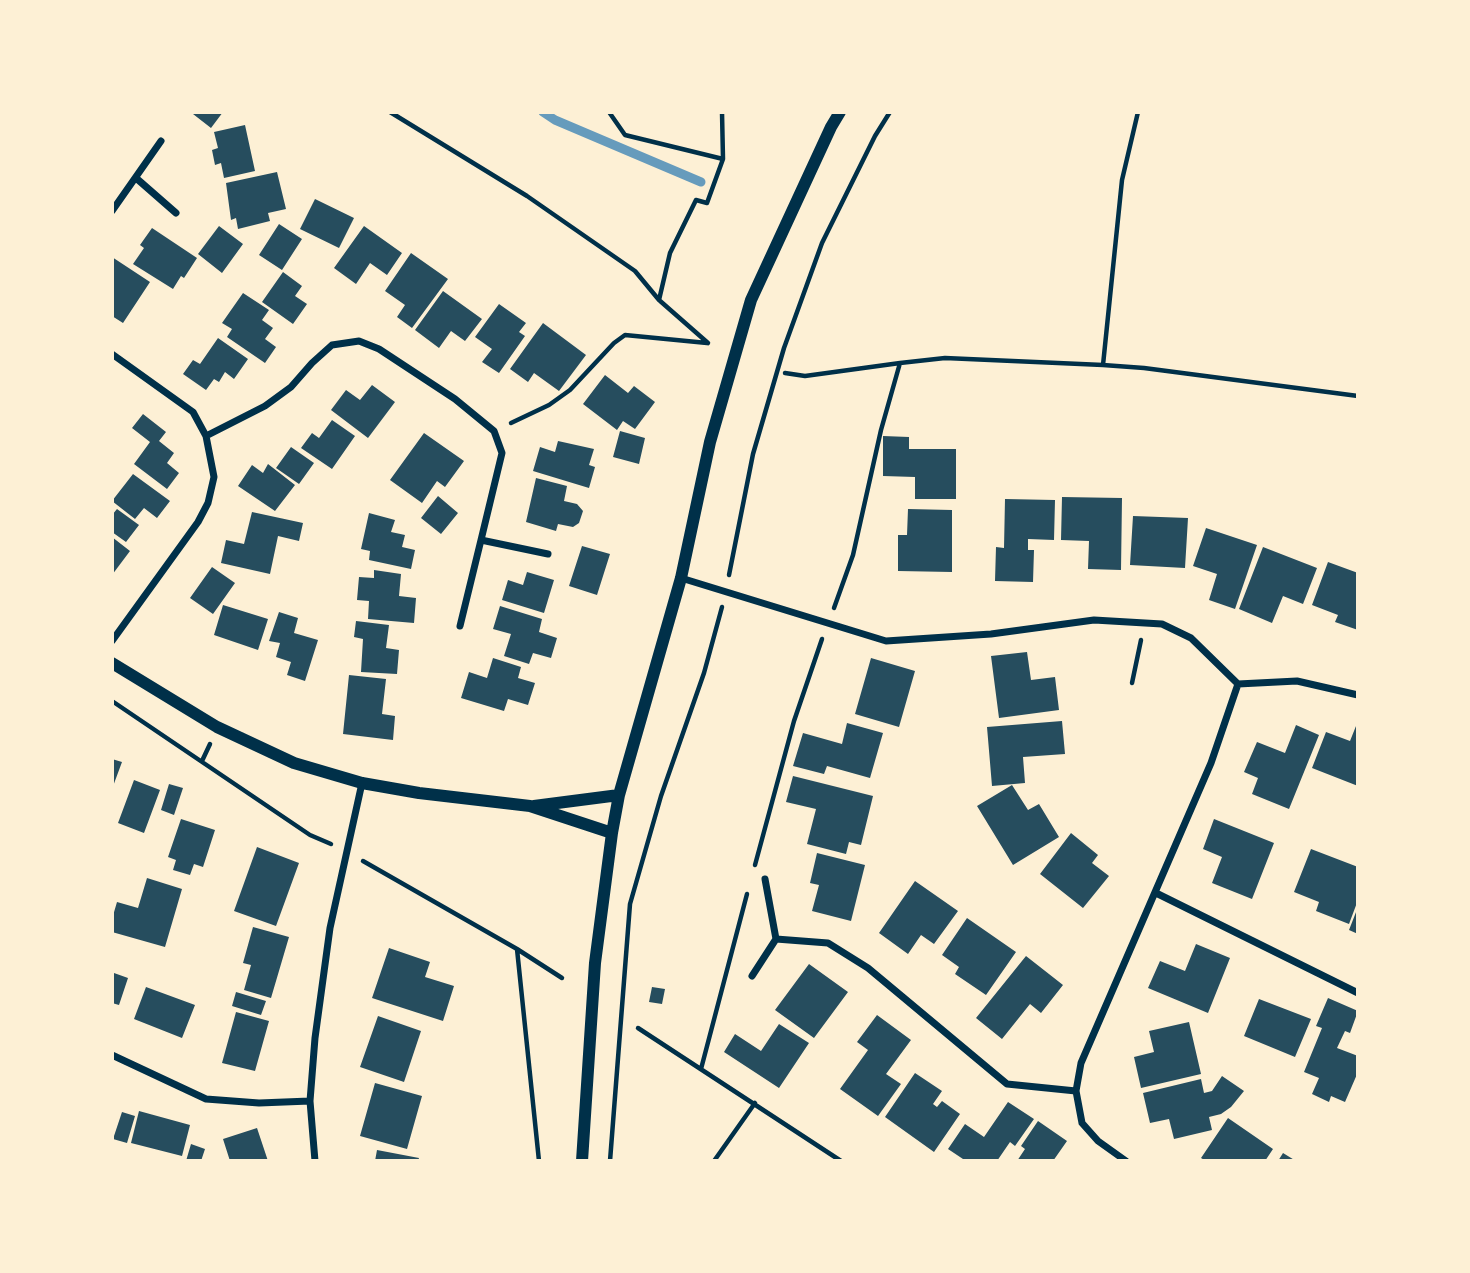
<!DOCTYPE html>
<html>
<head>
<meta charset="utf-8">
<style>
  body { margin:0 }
  #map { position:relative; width:1470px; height:1273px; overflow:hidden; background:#fdf0d5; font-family:Spectral,serif }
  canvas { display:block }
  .frame { position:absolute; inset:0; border:114px solid #fdf0d5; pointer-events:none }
</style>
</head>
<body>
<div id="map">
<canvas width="1470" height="1273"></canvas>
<div class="frame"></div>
</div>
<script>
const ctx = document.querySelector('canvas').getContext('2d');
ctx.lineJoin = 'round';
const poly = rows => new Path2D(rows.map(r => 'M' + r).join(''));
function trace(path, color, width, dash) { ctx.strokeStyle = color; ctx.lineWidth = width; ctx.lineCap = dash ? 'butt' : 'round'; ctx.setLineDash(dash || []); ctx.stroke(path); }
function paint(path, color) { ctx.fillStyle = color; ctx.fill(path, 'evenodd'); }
trace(poly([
  [543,112,555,120,701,182]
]), '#669bbc', 9);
paint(poly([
  [195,112,223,112,211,128,193,114],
  [245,125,255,171,224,178,221,163,215,165,212,150,218,148,214,132],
  [277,172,286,209,268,213,270,221,238,229,236,218,231,220,226,183],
  [315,199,354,218,339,248,300,229],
  [279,224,302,239,282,270,259,255],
  [219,226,243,244,222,273,198,254],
  [364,226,402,253,387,275,370,263,356,284,334,268],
  [152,228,197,258,184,278,181,276,173,289,133,264,144,248,140,245],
  [411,253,448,279,412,328,397,317,405,305,385,291],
  [112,257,150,282,123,323,112,316],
  [283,272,302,286,295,296,307,304,293,324,262,302],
  [443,291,482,319,465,341,451,331,439,348,415,330],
  [243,293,269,310,262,320,273,328,265,339,276,347,265,363,227,337,232,329,222,323],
  [499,304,526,323,519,332,525,336,499,373,482,362,492,349,475,337],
  [543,323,586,355,559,391,534,373,528,382,510,369],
  [218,338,248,359,234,379,225,372,219,382,214,379,206,390,183,374,193,360,200,364],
  [605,375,628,393,634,386,655,402,635,429,623,421,617,430,583,404],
  [372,385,395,402,368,438,331,410,346,390,360,400],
  [143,414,166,432,159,441,174,453,167,463,179,473,167,489,134,464,150,442,132,428],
  [332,420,355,436,332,469,301,448,312,433,319,438],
  [620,431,645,438,639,464,613,457],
  [424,433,464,461,445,487,437,481,422,503,390,480],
  [883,436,909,437,909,449,956,449,956,499,915,499,915,477,883,476],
  [558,441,594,449,589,465,595,467,589,488,533,471,540,447,555,452],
  [291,447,314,463,299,484,276,468],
  [268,464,295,485,275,511,238,486,252,465,263,473],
  [133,474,170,501,157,518,144,508,135,519,112,501],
  [536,478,567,486,564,501,577,504,583,511,579,523,573,527,558,524,556,531,526,522],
  [438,496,458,513,441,534,421,518],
  [1062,497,1122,498,1121,570,1088,569,1089,541,1061,540],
  [1005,499,1055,500,1054,540,1028,539,1028,550,1034,550,1033,582,995,581,996,547,1004,548],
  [117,509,139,525,126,542,112,532,112,515],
  [908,509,952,510,952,572,898,571,898,535,907,535],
  [252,512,303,523,299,541,278,536,270,574,221,563,226,540,244,544],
  [369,513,395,520,391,532,405,535,402,547,415,550,411,569,369,560,370,551,361,549],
  [1133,516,1188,518,1185,568,1130,565],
  [1206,528,1257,545,1235,609,1209,600,1217,574,1193,566],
  [112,537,130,551,112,575],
  [582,546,610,554,597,595,569,586],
  [1263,547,1317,568,1303,604,1283,596,1272,623,1239,609],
  [1328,562,1358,573,1358,630,1335,622,1338,615,1312,605],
  [212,567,235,583,213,614,190,598],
  [374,570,401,574,399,596,416,598,414,623,368,619,369,601,357,600,359,577,374,578],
  [527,572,554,580,544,613,502,600,508,580,523,585],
  [223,605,268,619,258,650,214,635],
  [500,606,542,619,539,632,557,638,551,658,533,653,529,664,504,656,511,634,493,629],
  [279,612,298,618,294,633,318,640,305,681,287,675,291,662,276,657,280,643,269,641],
  [356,621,389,625,386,648,399,650,397,674,361,672,363,639,354,637],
  [1027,652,1031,680,1055,677,1059,710,999,718,991,656],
  [493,658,521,667,518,678,535,683,528,705,508,699,504,711,461,698,469,672,487,678],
  [871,658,915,671,899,727,855,714],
  [349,675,386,679,382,714,395,716,393,740,343,734],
  [1062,721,1065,754,1023,757,1025,783,992,786,987,727],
  [1358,721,1358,786,1312,768,1326,732,1350,741],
  [847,723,883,733,870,778,827,766,824,774,793,766,803,733,842,744],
  [1296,725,1319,735,1289,809,1252,794,1258,778,1244,772,1257,742,1285,753],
  [112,759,122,762,112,789],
  [793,776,873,796,861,845,849,842,846,854,807,844,816,809,786,802],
  [134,780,160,790,144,833,118,823],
  [169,784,183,788,174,815,161,810],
  [1012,785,1028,810,1039,804,1059,837,1013,865,977,806],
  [181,819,215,830,203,867,194,864,190,875,173,870,176,860,168,857],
  [1214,819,1274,843,1252,899,1212,883,1222,857,1203,849],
  [1071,833,1098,855,1092,863,1109,876,1083,908,1040,874],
  [257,847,299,863,276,926,234,911],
  [1311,849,1358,867,1358,900,1349,924,1316,911,1319,902,1294,892],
  [817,853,865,865,851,921,812,911,819,885,810,883],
  [147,878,182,889,165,947,112,932,112,919,117,902,138,908],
  [915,881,958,911,934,944,921,935,908,954,879,933],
  [1358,907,1358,934,1349,930],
  [967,918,1016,952,986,995,955,974,959,967,942,955],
  [253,927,289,937,271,998,244,990,251,965,243,963],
  [1196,944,1230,958,1208,1013,1148,988,1160,961,1185,971],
  [389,948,430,962,425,977,454,986,443,1021,372,998],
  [1026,956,1063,985,1041,1013,1030,1004,1002,1039,976,1018],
  [809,964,848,992,814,1038,775,1010],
  [114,973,128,978,119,1005,112,1003],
  [146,987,195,1005,182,1038,134,1019],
  [652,987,665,989,662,1004,649,1002],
  [236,992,266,1001,261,1015,232,1006],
  [1328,998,1358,1011,1350,1033,1345,1031,1337,1048,1358,1056,1358,1072,1345,1102,1331,1096,1329,1102,1312,1094,1319,1078,1304,1072,1322,1028,1316,1026],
  [1259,999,1311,1019,1295,1057,1244,1036],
  [236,1012,269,1021,255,1071,222,1063],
  [877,1015,911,1040,886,1074,901,1084,878,1116,840,1089,868,1050,857,1042],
  [378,1016,421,1031,404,1082,360,1067],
  [1189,1022,1201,1074,1141,1088,1134,1057,1154,1052,1149,1031],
  [779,1024,809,1043,779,1088,724,1052,735,1034,761,1051],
  [915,1073,942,1091,933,1104,937,1107,942,1101,960,1114,934,1152,885,1117],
  [1222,1076,1244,1091,1231,1107,1221,1114,1209,1117,1212,1130,1174,1139,1169,1119,1150,1123,1143,1093,1201,1079,1204,1093,1212,1091],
  [375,1083,422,1096,407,1149,360,1136],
  [1008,1102,1034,1119,1015,1146,1010,1142,997,1161,966,1161,948,1149,965,1124,984,1137],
  [139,1111,190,1125,182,1156,131,1143],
  [122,1112,135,1116,127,1143,113,1139],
  [1228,1118,1273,1149,1265,1161,1206,1161,1201,1158],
  [1038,1121,1067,1141,1053,1161,1017,1161,1025,1149,1021,1146],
  [257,1128,268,1161,230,1161,223,1139],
  [191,1144,205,1149,201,1161,186,1161],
  [377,1150,419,1158,418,1161,375,1161],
  [1283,1153,1296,1161,1278,1161]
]), '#264d5e');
trace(poly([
  [390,112,527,196,635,271,659,300],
  [609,112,625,135,723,159,707,203,696,200,670,253,659,300,708,343],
  [722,112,723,159],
  [1103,365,1122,180,1138,112],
  [785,373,805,376,900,363],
  [511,423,549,405,570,390,614,343,625,335,707,343],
  [729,575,753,454,784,348,822,243,875,136,890,112],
  [834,608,853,555,881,430,900,363,945,358,1103,365,1144,368,1358,396],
  [1132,683,1141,640],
  [112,701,310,835,331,844],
  [202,761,210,744],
  [363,861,517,949,562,978],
  [755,865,794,721,822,639],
  [517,949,539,1161],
  [638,1028,841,1161],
  [701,1069,747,894],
  [610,1161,630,904,661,796,704,673,722,607],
  [714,1161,755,1103]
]), '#003049', 4.5);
trace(poly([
  [136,178,176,213],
  [112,211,161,141],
  [112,354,193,412,206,436,214,477,208,503,198,522,112,641],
  [206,436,265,406,291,387,312,363,332,345,359,341,379,349,455,399,494,431,502,453,481,540,548,554],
  [681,578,886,641,991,634,1094,620,1162,624,1191,638,1238,684,1211,763,1081,1063,1076,1091,1082,1123,1098,1141,1126,1161],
  [460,626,481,540],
  [1238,684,1297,681,1358,695],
  [765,879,776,939,828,943,868,968,1007,1084,1076,1091],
  [1156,893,1358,993],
  [752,976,776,939],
  [112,1055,206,1099,259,1103,310,1101],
  [315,1161,310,1101,315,1038,330,928,362,783]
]), '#003049', 7);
trace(poly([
  [112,663,217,727,294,763,362,783,419,793,530,806,612,833],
  [534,806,619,795],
  [582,1161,595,963,612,833,619,795,681,578,710,442,751,300,831,127,840,112]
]), '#003049', 12);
</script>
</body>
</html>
